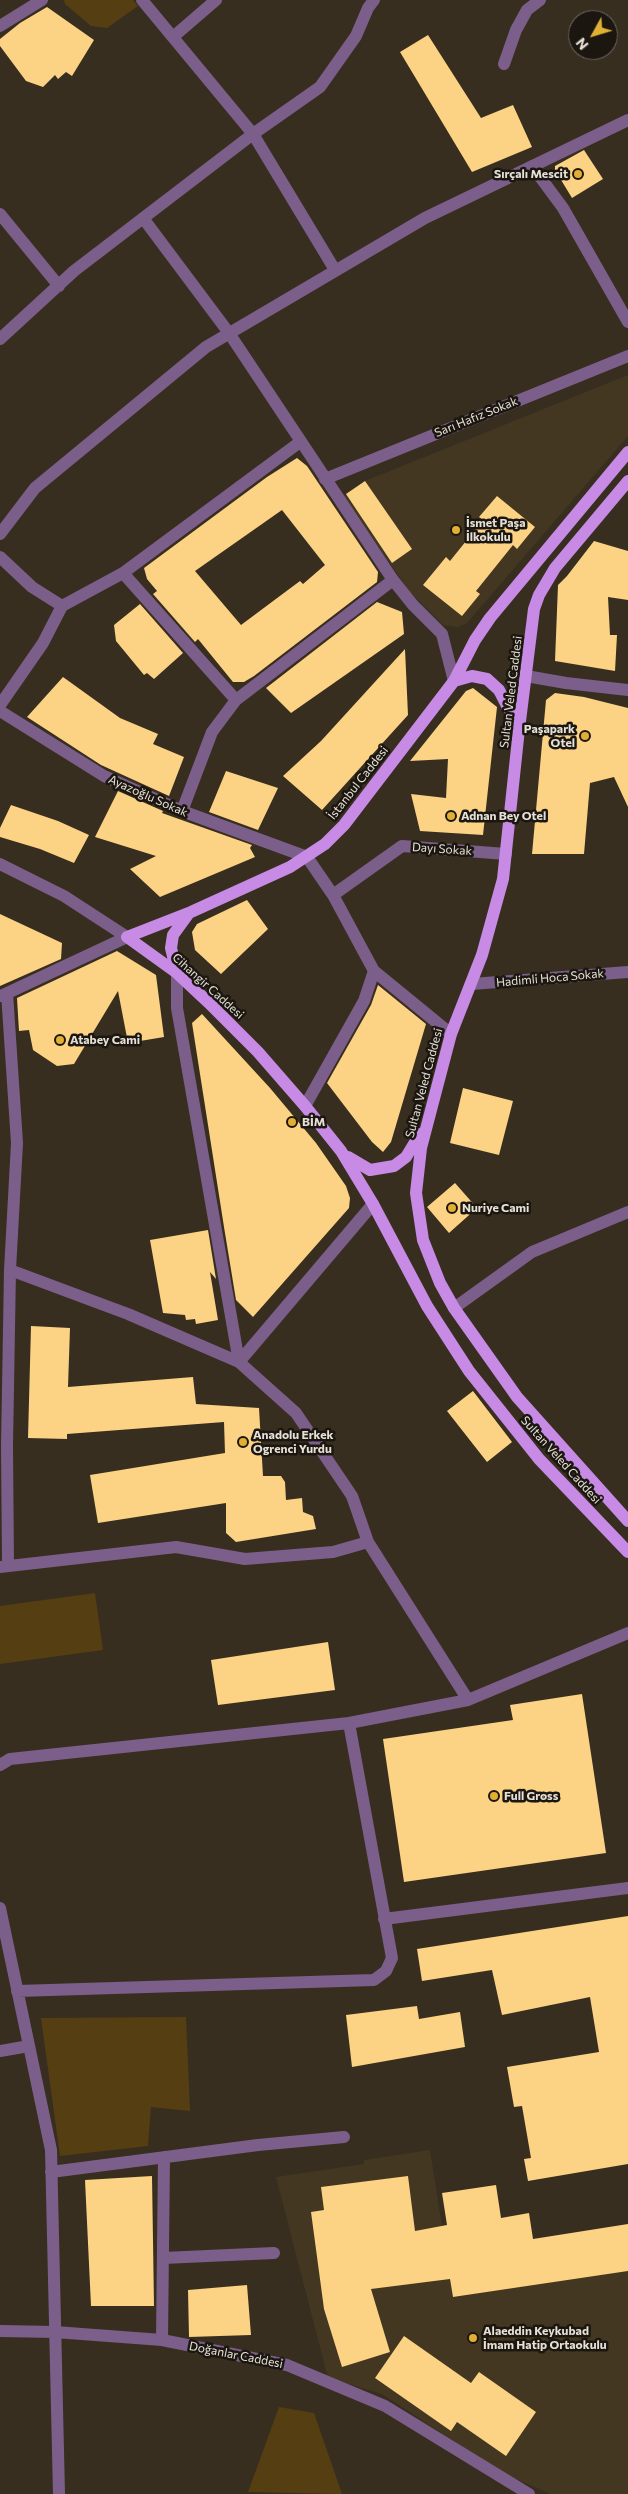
<!DOCTYPE html>
<html>
<head>
<meta charset="utf-8">
<style>
  body { margin:0 }
  #map { position:relative; width:628px; height:2494px; overflow:hidden; background:#372e1f; font-family:Commissioner,sans-serif }
  canvas { display:block }
  .north { position:absolute; left:568px; top:10px; width:50px; height:50px; box-sizing:border-box; background:#1b1710; border:1px solid #6c675f; border-radius:50%; rotate:231deg; font-size:14px; font-weight:700; line-height:20px; text-align:center; color:#e6e0d6 }
  .north::after { content:''; display:block; margin:auto; width:18px; height:22px; background:#e1af34; clip-path:polygon(50% 0,100% 100%,50% 72%,0 100%) }
</style>
</head>
<body>
<div id="map">
<canvas width="628" height="2494"></canvas>
<div class="north">N</div>
</div>
<script>
const ctx = document.querySelector('canvas').getContext('2d');
ctx.lineJoin = 'round';
function paint(path, color) { ctx.fillStyle = color; ctx.fill(path, 'evenodd'); }
const poly = rows => new Path2D(rows.map(r => 'M' + r).join(''));
function trace(path, color, width, dash) { ctx.strokeStyle = color; ctx.lineWidth = width; ctx.lineCap = dash ? 'butt' : 'round'; ctx.setLineDash(dash || []); ctx.stroke(path); }
function label(font, color, halo, rows, align = 'center') {
  ctx.font = font + ' Commissioner,sans-serif'; ctx.lineWidth = 5; ctx.setLineDash([]); ctx.textBaseline = 'middle'; ctx.strokeStyle = halo; ctx.fillStyle = color; for (const [text, x, y, turn = 0] of rows) {
    ctx.save(); ctx.translate(x, y); ctx.rotate((+turn || 0) * Math.PI / 180); ctx.textAlign = isNaN(turn) ? turn : align; if (halo) ctx.strokeText(text, 0, 0); ctx.fillText(text, 0, 0); ctx.restore();
  }
}
paint(poly([
  [628,375,628,436,467,623,458,627,443,625,410,592,343,497,365,481],
  [430,2150,453,2297,628,2271,628,2494,551,2494,506,2475,382,2394,328,2378,276,2177,364,2164,364,2160]
]), '#433721');
paint(poly([
  [64,0,133,0,138,6,107,28,91,26,65,4],
  [95,1593,103,1650,0,1664,0,1606],
  [186,2017,190,2111,151,2107,148,2146,60,2156,41,2018],
  [279,2407,314,2413,342,2494,248,2492]
]), '#553f12');
paint(poly([
  [47,7,94,40,72,76,66,72,58,79,55,75,43,87,26,81,0,46,0,39,20,23],
  [428,35,481,118,513,105,532,147,472,172,400,52],
  [584,150,603,179,572,198,555,170,555,166],
  [297,458,307,466,378,572,377,582,254,676,244,682,233,682,198,639,195,642,153,594,157,591,147,579,144,568,267,477],
  [282,510,325,565,303,584,300,581,241,625,195,571],
  [365,481,412,549,392,563,346,494],
  [497,496,535,527,517,549,513,545,476,591,480,594,462,616,423,585,446,557,450,561,483,520,479,517],
  [594,541,628,551,628,600,608,597,610,635,617,635,615,671,555,661,558,585,567,576],
  [377,602,402,612,404,634,291,713,266,688],
  [140,604,183,653,154,679,147,673,144,675,116,641,114,625],
  [405,649,408,715,322,810,283,776,321,741],
  [63,677,120,718,158,734,153,744,184,757,169,796,101,765,27,717],
  [473,688,497,707,483,835,420,831,411,794,446,798,448,759,410,761,466,691],
  [555,693,584,697,628,708,628,807,614,777,590,783,584,854,532,854,546,700],
  [226,771,278,788,258,830,209,812],
  [118,791,163,811,162,813,252,845,250,848,255,857,160,897,130,869,156,856,95,837],
  [11,805,58,821,89,835,74,863,40,849,0,837,0,828],
  [247,900,268,929,221,974,195,950,192,932,197,924],
  [0,914,62,943,61,959,0,986],
  [117,951,156,975,164,1037,128,1043,118,991,74,1064,57,1066,33,1050,29,1030,19,1031,17,998],
  [378,985,426,1024,391,1142,383,1152,372,1142,327,1083,371,1005],
  [202,1014,270,1088,316,1143,346,1186,350,1198,349,1208,253,1317,236,1300,224,1227,192,1023],
  [463,1088,513,1101,499,1155,450,1143],
  [455,1183,477,1208,449,1233,427,1207],
  [208,1230,216,1279,210,1272,218,1320,196,1324,195,1319,186,1320,185,1315,163,1313,150,1240],
  [31,1326,70,1328,68,1387,193,1377,196,1404,259,1408,263,1476,281,1476,285,1482,286,1500,302,1498,303,1512,313,1516,316,1529,236,1542,226,1533,226,1503,98,1523,90,1475,225,1453,224,1422,67,1434,67,1439,28,1438],
  [473,1391,512,1442,487,1462,447,1411],
  [328,1642,335,1690,218,1705,211,1660],
  [582,1694,606,1853,404,1882,383,1739,513,1720,510,1705],
  [628,1916,628,2164,528,2181,524,2159,531,2158,522,2106,514,2107,507,2067,599,2052,590,1997,502,2015,492,1970,422,1981,417,1949],
  [417,2006,419,2019,460,2012,465,2047,352,2067,346,2015],
  [152,2176,154,2306,91,2306,85,2180],
  [408,2176,415,2231,447,2225,442,2193,496,2185,501,2218,529,2213,533,2239,628,2224,628,2271,453,2297,450,2279,371,2289,390,2352,342,2367,324,2309,311,2212,324,2210,321,2187],
  [247,2285,251,2335,189,2337,188,2290],
  [404,2336,471,2383,479,2372,536,2412,506,2456,457,2422,451,2431,375,2378]
]), '#fcd284');
trace(poly([
  [142,0,253,134,335,270],
  [0,26,42,0],
  [173,37,216,0],
  [504,64,516,30,527,10,540,0],
  [532,166,563,208,628,322],
  [0,214,59,286],
  [143,218,229,333,393,580,413,605,442,634,454,681],
  [0,339,74,271,253,134,320,87,356,36,368,8,374,0],
  [325,479,628,356],
  [0,534,35,488,206,347,425,218,628,120],
  [0,557,32,587,62,606],
  [123,573,236,700],
  [526,676,566,683,628,690],
  [0,705,43,643,62,606,123,573,300,442],
  [0,711,104,776,182,811,307,857,333,895,374,971,364,1001,305,1106],
  [182,811,212,732,236,700,393,580],
  [0,864,64,896,127,937],
  [333,895,402,846,506,854],
  [374,971,451,1034],
  [177,973,177,1008,239,1362,373,1204],
  [472,984,628,972],
  [7,993,17,1143,10,1270,128,1314,239,1362,296,1413,352,1496,368,1542],
  [1,996,127,937],
  [454,1308,532,1252,628,1212],
  [8,1565,7,1446,10,1270],
  [0,1567,176,1547,245,1559,333,1552,368,1542,468,1700],
  [0,1765,10,1759,349,1723,468,1700,628,1633],
  [0,1908,51,2150,59,2494],
  [384,1919,628,1888],
  [17,1991,374,1980,386,1971,392,1958,349,1723],
  [0,2051,29,2046],
  [51,2172,258,2145,344,2137],
  [163,2258,274,2253],
  [0,2331,55,2332,162,2340,287,2365,385,2406,529,2494],
  [162,2340,164,2157]
]), '#7c5e8a', 12);
trace(poly([
  [628,481,555,568,539,595,534,609,519,729,503,879,482,955,451,1034,421,1148,416,1193,423,1240,440,1283,454,1308,517,1397,628,1521],
  [454,681,472,676,487,679,499,690,518,727],
  [127,937,177,973,208,1002,258,1052,305,1106,341,1151,373,1204,427,1306,469,1371,539,1459,628,1552],
  [127,937,191,912,290,867,325,844,344,825,454,681,475,640,490,618,628,452],
  [177,973,171,948,173,935,189,913],
  [348,1157,370,1170,394,1166,406,1157,420,1134]
]), '#c78ae5', 12);
for (const [x, y, r, color] of [
  [578,174,5,"#e1af34"],
  [456,530,5,"#e1af34"],
  [585,736,5,"#e1af34"],
  [451,816,5,"#e1af34"],
  [60,1040,5,"#e1af34"],
  [292,1122,5,"#e1af34"],
  [452,1208,5,"#e1af34"],
  [243,1442,5,"#e1af34"],
  [494,1796,5,"#e1af34"],
  [473,2338,5,"#e1af34"]
]) { const dot = new Path2D(); dot.arc(x, y, r, 0, 2 * Math.PI); ctx.fillStyle = color; ctx.fill(dot); trace(dot, '#1b1710', 2); }
label('bold 12px', '#e6e0d6', '#1b1710', [
  ["Sırçalı Mescit",568,174,"right"],
  ["İsmet Paşa",466,523],
  ["İlkokulu",466,537],
  ["Paşapark",575,729,"right"],
  ["Otel",575,743,"right"],
  ["Adnan Bey Otel",461,816],
  ["Atabey Cami",70,1040],
  ["BİM",302,1122],
  ["Nuriye Cami",462,1208],
  ["Anadolu Erkek",253,1435],
  ["Ogrenci Yurdu",253,1449],
  ["Full Gross",504,1796],
  ["Alaeddin Keykubad",483,2331],
  ["İmam Hatip Ortaokulu",483,2345]
], 'left');
label('12px', '#e6e0d6', '#1b1710', [
  ["Sarı Hafız Sokak",476,417,-22],
  ["Sultan Veled Caddesi",511,692,-83],
  ["İstanbul Caddesi",358,783,-52],
  ["Ayazoğlu Sokak",148,796,24],
  ["Dayı Sokak",442,849,4],
  ["Hadimli Hoca Sokak",550,978,-5],
  ["Cihangir Caddesi",208,986,42],
  ["Sultan Veled Caddesi",424,1083,-75],
  ["Sultan Veled Caddesi",561,1460,48],
  ["Doğanlar Caddesi",236,2355,11]
]);
</script>
</body>
</html>
